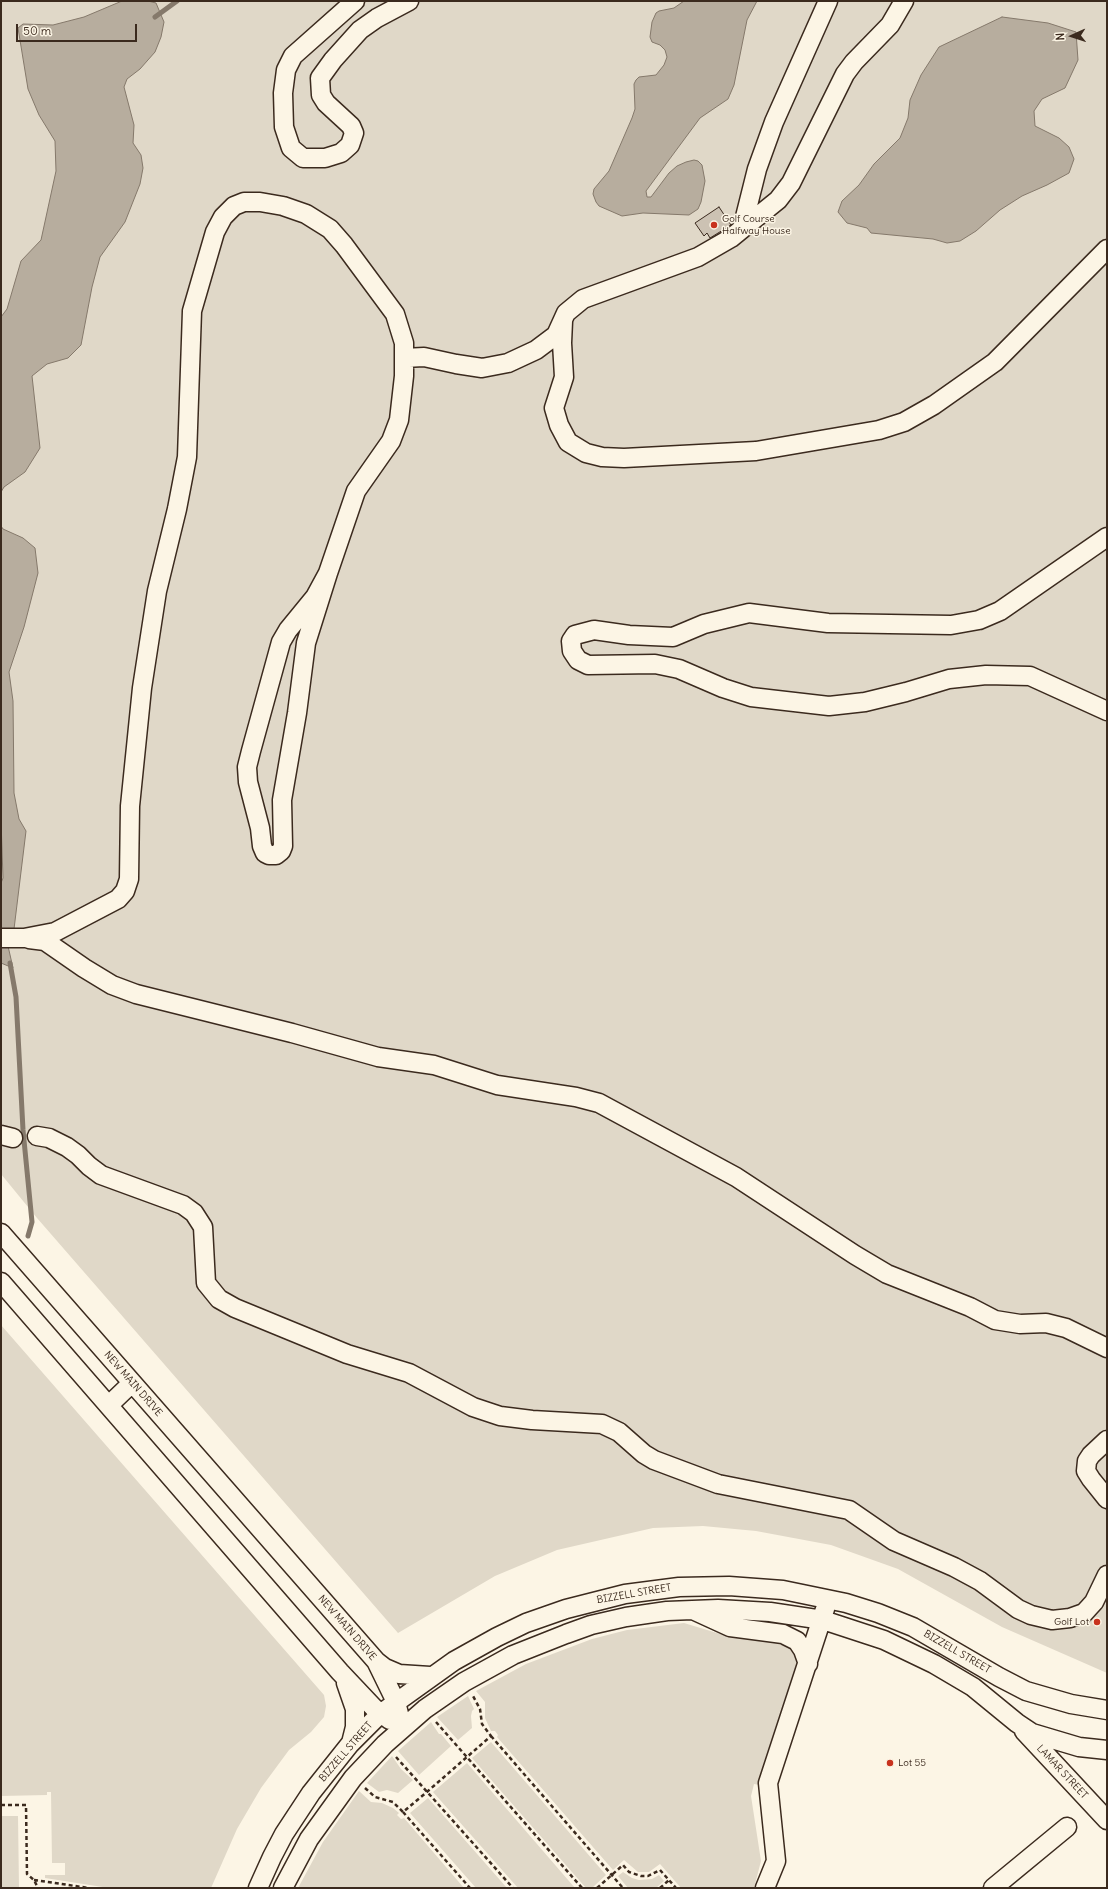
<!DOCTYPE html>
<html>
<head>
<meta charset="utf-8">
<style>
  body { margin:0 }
  #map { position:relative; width:1108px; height:1889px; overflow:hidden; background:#fcf5e5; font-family:Delius,sans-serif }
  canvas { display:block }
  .frame { position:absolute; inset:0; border:2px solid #3b2a1e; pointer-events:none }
  .north { position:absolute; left:1052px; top:16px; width:40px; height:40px; -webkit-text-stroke:3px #fcf5e5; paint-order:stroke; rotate:267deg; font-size:11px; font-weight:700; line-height:16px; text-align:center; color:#3b2a1e }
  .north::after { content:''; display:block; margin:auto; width:14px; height:18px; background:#3b2a1e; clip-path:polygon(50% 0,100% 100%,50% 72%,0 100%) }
  .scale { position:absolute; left:16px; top:24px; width:121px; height:18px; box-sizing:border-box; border:2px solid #3b2a1e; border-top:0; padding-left:5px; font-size:12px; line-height:14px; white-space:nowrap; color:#3b2a1e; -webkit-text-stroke:3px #fcf5e5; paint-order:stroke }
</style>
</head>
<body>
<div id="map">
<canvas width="1108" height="1889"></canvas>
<div class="frame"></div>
<div class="north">N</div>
<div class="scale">50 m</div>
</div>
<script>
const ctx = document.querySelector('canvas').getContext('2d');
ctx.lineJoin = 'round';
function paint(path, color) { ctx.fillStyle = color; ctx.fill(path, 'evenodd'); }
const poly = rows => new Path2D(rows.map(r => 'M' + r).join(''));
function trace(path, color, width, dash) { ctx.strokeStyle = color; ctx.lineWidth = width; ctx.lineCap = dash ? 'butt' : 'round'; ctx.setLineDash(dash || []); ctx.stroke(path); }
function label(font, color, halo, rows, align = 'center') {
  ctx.font = font + ' Delius,sans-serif'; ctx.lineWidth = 3; ctx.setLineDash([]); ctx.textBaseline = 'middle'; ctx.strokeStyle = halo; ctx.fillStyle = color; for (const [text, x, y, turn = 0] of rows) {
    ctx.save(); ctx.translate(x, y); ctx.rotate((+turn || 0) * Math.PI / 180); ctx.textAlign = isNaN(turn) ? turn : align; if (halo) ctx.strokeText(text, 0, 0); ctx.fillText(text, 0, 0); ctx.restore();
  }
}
paint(poly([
  [1,1,1107,1,1107,1673,1002,1627,898,1569,831,1545,756,1531,703,1526,653,1528,557,1550,495,1576,398,1633,37,1218,1,1174],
  [1,1325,324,1695,326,1706,324,1717,311,1732,289,1750,261,1788,237,1829,211,1888,109,1888,45,1878,45,1875,65,1875,65,1863,52,1863,51,1792,47,1792,47,1795,1,1796],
  [684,1623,727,1636,748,1639,777,1641,787,1645,796,1656,798,1664,759,1785,754,1784,751,1796,761,1861,754,1888,681,1888,660,1864,649,1872,638,1872,624,1860,613,1870,497,1737,498,1735,495,1731,491,1731,485,1718,485,1702,476,1691,526,1664,592,1639,627,1630],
  [468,1696,474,1709,472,1711,471,1716,472,1728,458,1740,437,1717],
  [431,1722,439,1734,441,1734,451,1746,419,1775,398,1751],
  [491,1742,606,1875,592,1888,586,1888,472,1758],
  [392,1756,401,1769,413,1780,398,1793,387,1790,379,1792,367,1783],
  [467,1763,575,1888,518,1888,433,1792],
  [359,1791,371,1802,382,1803,393,1808,399,1813,397,1815,401,1819,404,1818,464,1888,298,1888,323,1842],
  [428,1798,507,1888,476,1888,410,1813],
  [1,1816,18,1816,19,1888,1,1888],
  [623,1872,632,1878,639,1880,652,1879,659,1875,664,1881,656,1888,628,1888,618,1876]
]), '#e0d8c8');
const water = poly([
  [122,1,148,1,156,3,164,22,161,37,155,52,140,69,127,79,124,87,134,125,133,143,141,155,143,168,140,184,125,222,100,257,92,287,81,345,68,358,47,364,32,376,40,448,25,472,4,487,1,492,1,317,7,309,21,261,41,240,56,171,55,141,39,115,28,89,18,28,23,24,53,25,84,17,122,1],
  [684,1,757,1,747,20,734,85,728,99,700,118,646,191,647,197,651,197,669,173,677,166,686,162,694,160,698,161,702,165,705,181,701,202,698,209,689,215,643,213,622,216,599,206,596,202,593,194,594,189,609,171,632,118,635,109,634,84,636,80,639,77,656,75,664,65,667,57,665,50,660,45,652,42,650,37,652,22,656,13,659,11,674,8,684,1],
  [1002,17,1048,23,1076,32,1078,60,1065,88,1042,99,1034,111,1035,126,1059,138,1069,147,1074,159,1069,173,1047,185,1022,196,1000,210,976,231,960,241,947,243,933,239,871,233,867,228,847,223,838,212,842,201,859,185,874,164,900,138,908,118,910,100,921,75,939,47,1002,17],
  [1,526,3,529,23,538,35,548,38,573,24,627,9,672,13,701,14,793,19,819,26,831,14,929,8,946,13,968,1,963,1,883,3,878,1,821,1,526]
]);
paint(water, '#b7ad9e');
trace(water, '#85796b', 1);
trace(poly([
  [155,17,177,1],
  [10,963,16,997,23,1130,32,1222,28,1236]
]), '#85796b', 5);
const building = poly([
  [719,207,731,225,710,238,707,233,704,236,695,223,719,207]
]);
paint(building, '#ccc2b3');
trace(building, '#3b2a1e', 1);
const minor = poly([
  [355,1,293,56,286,70,283,93,284,127,291,148,303,158,325,158,341,153,350,145,354,133,351,126,326,103,321,95,320,78,333,60,360,30,377,18,409,1],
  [742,229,778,200,791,183,845,74,854,62,890,25,904,1],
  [563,321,562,343,564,377,554,408,559,425,568,442,586,453,602,457,624,458,756,451,879,430,904,422,934,405,995,362,1107,249],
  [404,358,424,357,456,364,482,368,508,363,536,350,556,335,566,313,583,299,698,257,731,238,742,229,757,169,774,122,828,1],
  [1107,537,1000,611,979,620,951,625,828,623,749,613,704,624,673,637,629,635,594,630,575,635,571,641,572,651,578,660,588,665,655,664,679,669,723,688,751,697,829,706,865,702,906,692,949,679,986,675,1030,676,1107,711],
  [1,938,24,938,55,932,118,899,125,891,129,879,130,806,142,688,157,591,177,509,187,457,192,311,215,232,223,217,234,206,244,202,260,202,283,206,306,214,330,229,344,245,395,314,404,343,404,376,399,420,391,441,356,491,328,573,315,597,288,630,281,642,251,751,247,767,248,782,260,828,262,846,265,853,269,855,276,855,281,851,283,846,282,800,297,713,306,643,328,573],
  [29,939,45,941,84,968,112,985,136,994,292,1033,378,1057,434,1065,497,1085,576,1097,599,1103,736,1177,855,1255,887,1274,970,1307,995,1320,1020,1324,1046,1323,1066,1328,1107,1348],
  [1,1135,13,1138],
  [37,1136,49,1138,67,1147,78,1155,89,1166,101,1175,183,1205,194,1213,203,1227,206,1283,219,1299,235,1308,347,1354,409,1373,473,1407,500,1416,532,1420,602,1424,619,1432,644,1454,654,1460,718,1484,849,1510,894,1541,954,1567,980,1581,1018,1609,1031,1615,1052,1620,1070,1618,1084,1613,1094,1602,1107,1575],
  [1,1233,376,1661,396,1702,399,1714],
  [1,1282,340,1672,374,1708,390,1720],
  [109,1405,132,1383],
  [1107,1440,1091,1455,1087,1461,1086,1471,1091,1479,1107,1499],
  [695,1611,730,1627,783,1634,797,1641,803,1650,808,1664],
  [376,1661,385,1668,399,1674,430,1676],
  [346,1683,355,1709,355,1727,351,1743],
  [1024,1731,1107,1820],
  [258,1888,272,1857,284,1834,311,1793,350,1744,380,1714,454,1661,497,1637,526,1623,566,1609,625,1594,679,1587,729,1586,783,1590,846,1603,878,1613,913,1627,999,1677,1026,1691,1071,1704,1107,1710],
  [283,1888,309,1839,353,1778,385,1744,425,1709,464,1682,513,1655,566,1634,591,1625,626,1617,667,1611,718,1609,770,1612,823,1620,884,1640,934,1664,973,1687,1017,1723,1032,1733,1079,1747,1107,1750],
  [765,1888,776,1861,768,1783,825,1609],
  [993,1888,1067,1827]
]);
trace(minor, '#3b2a1e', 21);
trace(poly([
  [436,1722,582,1888],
  [491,1736,623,1888],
  [396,1757,513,1888],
  [365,1788,375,1797,393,1802,403,1812,428,1791,491,1736,482,1724,480,1709,473,1696],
  [1,1805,26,1805,27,1874,34,1880,38,1888],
  [403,1812,470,1888],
  [34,1880,89,1888],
  [597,1888,623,1865,629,1872,641,1876,648,1876,660,1870,676,1888],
  [660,1888,669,1880]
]), '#3b2a1e', 2.5, [4, 3]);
trace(minor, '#fcf5e5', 18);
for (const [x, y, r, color] of [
  [714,225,4,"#c8321e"],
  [1097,1622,4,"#c8321e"],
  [890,1763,4,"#c8321e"]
]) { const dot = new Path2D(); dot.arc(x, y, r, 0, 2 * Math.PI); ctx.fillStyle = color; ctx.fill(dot); trace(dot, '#fcf5e5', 1.5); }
label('10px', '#3b2a1e', '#fcf5e5', [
  ["Golf Course",722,219],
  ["Halfway House",722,231],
  ["Golf Lot",1089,1622,"right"],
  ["Lot 55",898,1763]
], 'left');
label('10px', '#3b2a1e', '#fcf5e5', [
  ["NEW MAIN DRIVE",133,1384,49],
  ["BIZZELL STREET",634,1594,-10],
  ["NEW MAIN DRIVE",347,1628,49],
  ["BIZZELL STREET",957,1652,30],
  ["BIZZELL STREET",346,1752,-49],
  ["LAMAR STREET",1062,1772,47]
]);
</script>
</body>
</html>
